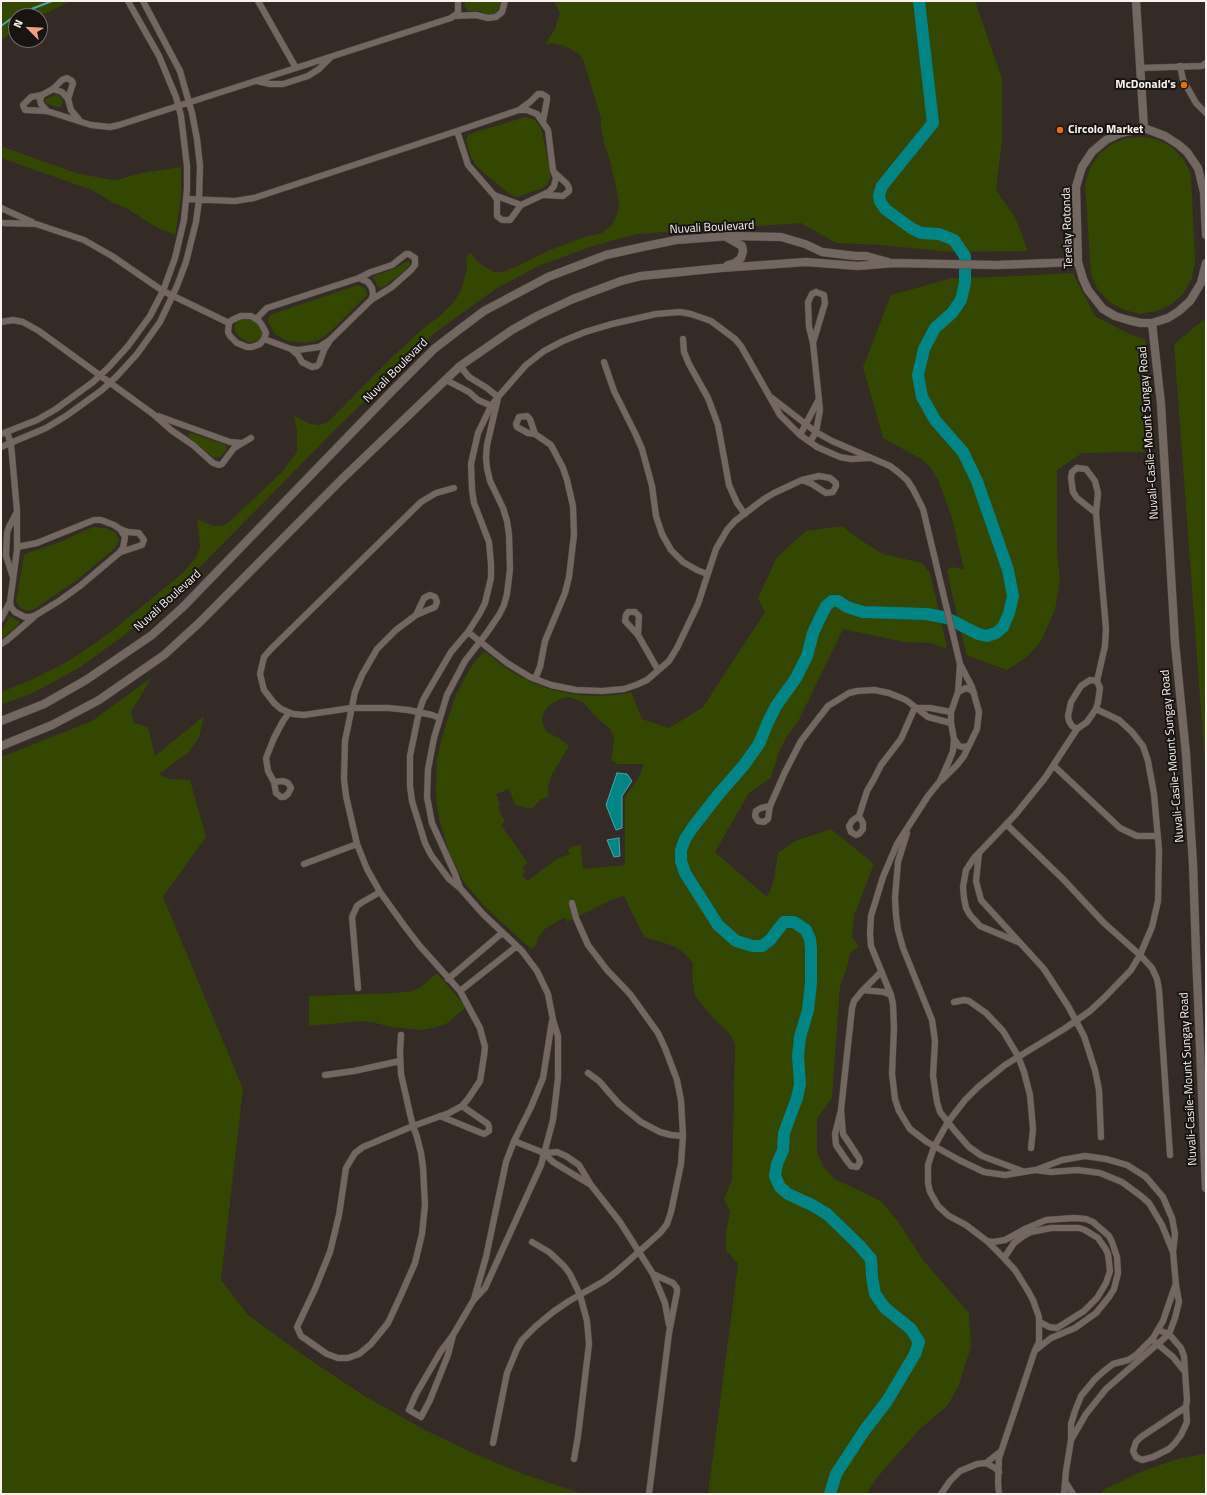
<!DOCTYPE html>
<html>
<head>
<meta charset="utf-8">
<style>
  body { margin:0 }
  #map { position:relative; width:1207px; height:1495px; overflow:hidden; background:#342a26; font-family:"Titillium Web",sans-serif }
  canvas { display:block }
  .frame { position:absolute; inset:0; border:2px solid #f8f1ee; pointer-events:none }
  .north { position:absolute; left:8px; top:8px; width:40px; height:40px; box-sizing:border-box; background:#181412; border:1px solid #726c6a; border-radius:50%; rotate:294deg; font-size:11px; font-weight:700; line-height:16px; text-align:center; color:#f8f1ee }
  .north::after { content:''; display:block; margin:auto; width:14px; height:18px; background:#f39f83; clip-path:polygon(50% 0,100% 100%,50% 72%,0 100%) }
</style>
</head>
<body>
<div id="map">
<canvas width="1207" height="1495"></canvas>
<div class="frame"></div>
<div class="north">N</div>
</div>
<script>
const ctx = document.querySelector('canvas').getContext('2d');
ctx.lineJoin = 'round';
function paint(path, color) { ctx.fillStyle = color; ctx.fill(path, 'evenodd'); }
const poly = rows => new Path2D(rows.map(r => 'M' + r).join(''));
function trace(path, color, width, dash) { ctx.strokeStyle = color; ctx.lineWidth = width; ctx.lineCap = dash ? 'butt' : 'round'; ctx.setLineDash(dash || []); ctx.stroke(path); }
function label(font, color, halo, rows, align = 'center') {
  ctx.font = font + ' "Titillium Web",sans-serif'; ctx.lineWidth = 4; ctx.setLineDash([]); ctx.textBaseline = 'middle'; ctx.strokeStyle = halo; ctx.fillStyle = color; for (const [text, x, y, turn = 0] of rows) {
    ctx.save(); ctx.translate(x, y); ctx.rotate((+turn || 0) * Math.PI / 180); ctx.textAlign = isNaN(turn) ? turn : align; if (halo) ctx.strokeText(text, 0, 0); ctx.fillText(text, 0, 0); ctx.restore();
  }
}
paint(poly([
  [1,1,71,1,40,16,16,16,16,28,1,41],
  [464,1,501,1,501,2,498,10,495,13,489,15,480,11,468,11,465,7],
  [554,1,975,1,1002,79,1002,139,996,190,1015,217,1028,251,951,252,880,245,836,243,801,223,637,234,593,246,541,265,497,288,436,332,336,429,189,578,126,634,79,668,35,692,1,705,1,692,31,680,63,664,82,652,108,634,184,572,197,556,200,546,197,519,213,526,222,526,228,523,282,472,297,452,297,429,294,416,311,424,319,425,328,422,393,356,425,327,441,315,453,303,461,291,467,269,466,257,471,253,478,262,485,267,495,272,503,272,526,262,550,250,584,237,602,233,612,225,617,214,619,206,617,192,610,160,604,144,601,128,601,118,583,59,578,53,562,45,551,43,545,45,555,29,560,13],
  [57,94,61,98,63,103,61,107,56,107,44,102,46,99],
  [525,117,535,120,541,128,551,173,550,179,545,187,518,197,513,196,508,193,477,167,471,157,466,141,468,135,472,133],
  [1143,137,1159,140,1173,148,1184,160,1191,174,1195,261,1192,278,1184,293,1172,304,1157,311,1140,314,1124,310,1109,302,1098,290,1091,275,1085,184,1090,168,1099,154,1112,144,1127,138],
  [1,146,76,173,107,179,117,180,141,173,181,167,181,198,175,235,156,227,128,209,112,202,92,190,1,158],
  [406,262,409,262,410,264,404,271,382,288,378,287,373,277,374,276,396,268],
  [1073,273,1095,316,1125,332,1146,340,1144,452,1082,453,1057,470,1057,552,1060,580,1055,610,1041,641,1027,657,1007,670,968,656,965,650,947,571,951,567,964,569,951,515,938,480,930,467,923,460,883,438,863,367,891,295,952,278,996,277],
  [358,285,365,288,367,295,332,330,319,340,305,343,287,341,275,334,268,322,268,318,272,314],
  [1206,318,1206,779,1174,344],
  [251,319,256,322,263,330,263,336,259,340,253,342,248,342,240,338,234,330,235,324,238,321,241,320],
  [191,433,226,445,226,451,221,457,214,458,189,437,188,435],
  [842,526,859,539,883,554,922,563,930,573,947,647,944,648,931,643,904,642,843,629,798,722,786,738,779,752,771,778,749,793,715,852,767,897,773,884,778,853,795,841,831,829,874,864,855,913,852,936,859,947,850,953,848,964,840,987,832,1097,817,1119,817,1152,824,1168,835,1179,881,1201,897,1220,923,1260,969,1313,971,1347,958,1387,948,1405,920,1429,901,1450,875,1480,868,1492,869,1494,708,1494,738,1264,726,1250,726,1231,730,1212,724,1199,732,1179,735,1044,730,1034,714,1019,695,996,692,976,693,963,684,953,674,946,644,937,624,896,611,900,567,922,565,917,546,928,538,938,536,945,531,949,497,918,483,905,464,882,450,855,440,822,437,806,436,792,437,759,443,733,456,694,471,667,482,653,487,653,504,667,519,676,533,683,549,689,579,695,597,696,621,694,631,692,642,719,668,728,691,715,703,707,765,612,758,598,777,557,806,531],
  [569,697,583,702,595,716,610,729,614,738,614,743,611,760,618,764,644,764,640,775,625,797,625,865,583,869,581,845,571,847,568,850,570,854,558,858,527,881,522,874,526,872,522,867,528,863,501,825,505,822,498,807,500,805,496,794,509,789,515,805,532,809,540,800,549,796,548,787,551,776,569,746,559,738,547,732,543,725,542,717,547,708,551,704,563,698],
  [93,527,105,528,116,533,119,540,115,548,77,580,33,610,28,611,20,608,16,601,24,555,27,553,55,544],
  [10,616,19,622,19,624,3,638,1,638,1,632],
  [152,677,131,712,134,723,148,727,155,756,204,716,199,737,189,752,159,774,169,779,190,780,206,837,163,897,243,1089,221,1280,248,1315,303,1355,363,1395,423,1429,473,1453,523,1474,583,1494,1,1494,1,757,92,721],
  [437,973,466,1007,446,1024,433,1028,421,1030,391,1027,372,1022,361,1021,309,1026,309,996,395,993,413,991,421,987],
  [1204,1454,1206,1454,1206,1494,1099,1494,1107,1488,1143,1471,1174,1460]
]), '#334701');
const water = poly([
  [617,773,627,774,632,781,622,796,622,828,616,830,606,805,617,773],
  [619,838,620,856,614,857,607,840,619,838]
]);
paint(water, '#008587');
trace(water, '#4aa5a6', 1);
trace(poly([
  [1,26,16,15,52,1]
]), '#4aa5a6', 2);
trace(poly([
  [830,1494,836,1474,864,1431,887,1401,915,1354,919,1342,911,1329,885,1308,875,1294,872,1277,871,1259,859,1245,827,1214,812,1205,788,1194,780,1187,775,1176,777,1164,783,1150,784,1133,797,1098,800,1084,798,1056,800,1037,808,1010,811,983,811,948,810,939,806,930,794,922,784,922,770,940,762,946,753,946,736,941,718,925,685,873,681,861,681,850,685,839,693,827,718,795,744,765,759,744,768,722,776,706,796,678,807,656,813,633,820,618,826,606,832,601,838,601,847,607,863,612,927,614,947,618,978,634,987,636,996,633,1003,627,1009,613,1013,596,1008,570,977,481,963,452,935,420,922,397,918,375,924,349,935,328,952,313,961,300,965,283,965,256,954,240,939,234,921,233,911,228,885,209,880,201,879,195,882,186,933,123,919,1]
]), '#008587', 12);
const street = poly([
  [258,1,296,68],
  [455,16,476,15,488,18,496,17,502,12,505,1],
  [1180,66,1183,80,1196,103,1206,113],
  [1140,68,1202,66,1206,63],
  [257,81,270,84,283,84,308,76,319,69,330,58],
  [53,89,62,92,68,99],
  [42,95,40,100,41,104,47,111],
  [519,110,530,102,538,94,542,94,547,97,547,100,543,121],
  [80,121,71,110,68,99,73,83,72,81,67,78,62,80,53,89,42,95,31,97,23,105,25,110,47,111,91,125,110,127,119,125,451,18,458,13,458,1],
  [494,195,497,200,497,216,502,220,510,220,521,205],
  [544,195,563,196,569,191,569,188,567,184,555,173],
  [187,199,235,201,254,198,457,131,519,110,527,110,537,114,548,130,553,170,556,178,554,186,549,192,521,205,494,195,468,165,457,131],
  [1,208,32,222],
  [1,223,36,224,84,240,112,256,163,291,229,323],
  [359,278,371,272,392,265,406,254,409,254,415,258,415,265,411,270,392,287,371,300],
  [816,292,824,295,825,303,813,343,809,327,808,302,812,294,816,292],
  [241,316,251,316,259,321,262,325,266,333,264,339,260,344,252,347,247,347,237,343,230,336,228,332,229,323,232,320,241,316],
  [256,319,267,308,359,278,368,282,372,288,373,295,371,300,330,340,319,347,298,350,291,349,264,339],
  [1,322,13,320,23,322,39,331,153,414,171,430,193,445,213,463,219,465,222,464,234,448,251,438],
  [683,339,684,352,689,364,708,398,718,425,729,485,737,503,745,514],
  [291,349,298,355,302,362,312,367,317,366,319,364,324,350,329,342],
  [604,362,614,391,635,433,642,449,652,486,656,516,662,534,671,550,683,562,697,570,707,574],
  [460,366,469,377,487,388,498,397],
  [446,380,469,392,478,400,494,407],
  [772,398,816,432,832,441,890,466,898,472,907,480,913,489,923,509,960,664,972,687,979,712,977,729,964,756,957,765,942,780],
  [158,416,230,442,242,443],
  [7,432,11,444,17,511,17,550,10,602,11,607,15,612,25,617,30,617,36,615,59,601,80,586,119,553,123,548,125,537,120,529,114,525,101,520,94,520,37,543,17,547],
  [1,434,37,420,56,409,93,382,108,368,128,346,150,316,163,291,175,258,184,220,187,189,187,166,181,116,176,97,159,56,128,1],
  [800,435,819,399],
  [810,442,816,432,820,410,813,343],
  [1,447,46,428,66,416,102,390,117,376,137,354,160,322,177,286,186,262,196,222,199,200,200,166,197,139,192,113,180,71,143,1],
  [1077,468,1086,469,1095,481,1098,493,1096,513,1077,498,1073,492,1071,478,1072,472,1077,468],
  [819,476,830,478,836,483,836,486,833,492,826,493,812,484,802,480,819,476],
  [1096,513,1106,629,1105,646,1097,681,1100,688,1098,702,1096,709,1087,722,1077,729,1072,726,1069,721,1068,716,1071,702,1081,686,1090,680,1097,681],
  [120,529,128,532,139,533,144,540,142,545,121,552],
  [13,577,6,556,7,533,9,527,17,512],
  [1,619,10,602],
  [468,632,507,663,530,677,551,685,576,690,602,691,624,689,636,685,647,680,669,661,677,648,698,604,716,549,727,530,735,521,764,499,774,493,802,480],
  [638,635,639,616,635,612,628,612,626,615,625,621,638,635,658,670],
  [1,644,6,641,34,617],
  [960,664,958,692,951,712,951,723,954,739,953,751,949,761,940,781,928,796,897,844,883,877,871,916,870,934,871,946,891,995,893,1004,894,1028,892,1074,895,1099,899,1111,910,1129,927,1142,959,1160,984,1172,1005,1175,1035,1170,1051,1172,1078,1170,1100,1173,1122,1182,1141,1196,1149,1203,1162,1225,1173,1252],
  [535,679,540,667,545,641,565,593,569,577,574,535,573,506,567,480,563,468,551,445,535,434,528,433,517,427,516,424,519,417,527,416,530,419,535,434],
  [958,692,966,688,971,690,974,693],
  [919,708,930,708,951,712],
  [440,718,432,715,408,710,389,708,351,708,304,715,293,714,281,709,274,703,264,690,260,674,264,657,271,649,421,502,436,493,454,488],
  [954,739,959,746,962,747,969,746],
  [1054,766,1120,828,1137,836,1158,836],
  [274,782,283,781,288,783,291,788,288,794,284,797,281,797,276,793,274,782,268,771,266,758,274,738,283,721,289,713],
  [770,806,785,772,801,741,828,706,849,693,857,691,874,690,889,693,906,700,928,717,951,723],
  [770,806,768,819,764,822,758,821,755,816,756,811,761,808,770,806],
  [859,816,867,791,874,779,881,765,901,739,915,707],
  [859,816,863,823,863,829,859,834,856,835,851,832,849,826,852,821,859,816],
  [1007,825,1064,880,1104,923,1140,955,1152,968,1157,979,1159,990,1170,1155],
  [907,833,898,862,895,898,896,915,898,930,903,948,932,1020,935,1041,933,1076,937,1102,940,1112,955,1131,969,1147,982,1156,1022,1171],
  [979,853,976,881,981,900,1044,969,1068,1006,1084,1036,1095,1070,1099,1090,1101,1137],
  [304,864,357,844],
  [460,888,455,874,432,823,427,797,428,769,434,738,447,695,465,661,486,634,499,615,504,605,507,594,510,569,509,535,507,521,503,508,490,481,487,468,486,457,487,445,498,398],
  [1018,942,980,926,970,915,966,908,964,898,963,887,966,870,974,858,1015,815,1045,778,1077,729],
  [881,972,863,990,884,992,891,995],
  [448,979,502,933],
  [358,988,352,917,357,906,361,903,380,892],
  [460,991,517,946],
  [954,1002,964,1000,969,1001,986,1013,1003,1031,1018,1056,1024,1072,1030,1095,1033,1129,1031,1148],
  [401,1035,400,1051,401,1074,410,1114,413,1126,417,1137,421,1153,423,1167,425,1205,422,1234,415,1263,401,1295,388,1323,371,1344,359,1354,348,1358,338,1358,327,1354,301,1336,297,1327,315,1289,330,1252,339,1215,346,1168,355,1153,363,1147,413,1126,449,1113,462,1106,468,1099,480,1081,484,1056,485,1047,480,1028,460,991,419,945,403,924,380,892,367,869,357,844,346,796,344,779,345,741,355,692,362,675,377,649,396,630,416,615,435,607,437,602,435,597,430,595,424,598,416,615],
  [588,1073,599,1081,619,1104,641,1122,660,1132,671,1135,683,1136],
  [325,1075,354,1071,400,1061],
  [841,1110,843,1134,859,1158,860,1162,857,1167,851,1166,847,1161,836,1145,835,1134,841,1110],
  [841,1110,852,1008,854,1001,863,990],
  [440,1116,484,1134,489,1131,489,1127,488,1124,462,1106],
  [514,1141,544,1153,553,1162,591,1185],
  [544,1153,557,1152,566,1156,579,1165,591,1185,620,1222,653,1274,665,1303,669,1325],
  [1036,1170,1062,1160,1085,1156,1106,1159,1127,1165,1146,1177,1163,1197,1172,1218,1175,1234,1173,1252,1176,1285,1179,1302,1175,1318,1169,1334,1106,1389,1086,1414,1071,1440],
  [987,1241,993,1242,1005,1240,1025,1229,1046,1220,1074,1218,1086,1219,1093,1222,1109,1236,1112,1242,1117,1257,1118,1273,1114,1289,1109,1297,1096,1313,1075,1328,1051,1338,1037,1349],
  [532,1242,549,1252,564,1266,570,1274,580,1295,587,1321,589,1344,578,1436,574,1459],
  [1004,1258,1014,1243,1022,1237,1031,1232,1051,1228,1079,1228,1085,1230,1098,1238,1105,1248,1108,1254,1110,1271,1106,1283,1097,1298,1084,1311,1057,1328,1049,1327,1040,1322],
  [474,1299,486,1257,506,1162,514,1141,531,1107,543,1078,552,1021],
  [1158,1330,1169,1334,1181,1348,1184,1356,1187,1400,1186,1407],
  [453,1335,473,1301,485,1288,541,1165,553,1120,558,1078,558,1036,553,1020,548,994,537,971,522,951,483,914,460,888,449,879,431,855,425,843,412,801,410,786,410,756,419,712,423,700,451,652,468,632,480,613,485,603,491,578,491,564,489,542,474,503,472,490,471,464,478,433,491,406,498,397,526,365,544,351,563,341,585,332,612,324,656,314,680,312,691,314,711,321,735,339,741,346,780,415,800,435,817,447,840,457,851,459,870,458],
  [453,1335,448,1355,430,1400,421,1417,409,1410,416,1394,441,1351,453,1335],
  [1155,1342,1173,1357,1185,1372],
  [1186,1407,1187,1422,1181,1435,1175,1443,1169,1449,1153,1457,1142,1460,1136,1457,1133,1451,1136,1442,1141,1437,1186,1407],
  [493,1443,507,1373,517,1349,522,1340,536,1326,553,1312,569,1301,604,1281,616,1272,660,1233,667,1224,671,1212,681,1164,683,1136,681,1100,677,1080,665,1048,658,1033,630,994,607,970,588,945,576,918,572,903],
  [986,1463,995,1468,999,1472],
  [1066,1483,1073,1494],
  [649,1494,669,1333,677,1292,677,1288,673,1283,653,1274],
  [941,1494,950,1481,960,1471,977,1464,986,1463,1000,1452],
  [999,1494,998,1483,999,1458,1035,1350,1039,1342,1039,1317,1033,1300,1028,1291,1015,1270,1001,1255,987,1241,966,1225,949,1216,938,1206,930,1192,928,1183,928,1165,934,1147,948,1122,965,1100,978,1087,1005,1065,1064,1029,1090,1011,1105,997,1131,970,1140,955,1152,927,1158,901,1159,850,1154,794,1148,761,1143,746,1132,732,1119,720,1096,709],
  [1064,1494,1066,1471,1071,1440,1071,1424,1075,1411,1081,1396,1095,1379,1104,1371,1113,1364,1128,1360,1136,1355,1153,1338,1163,1321,1175,1286]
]);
const secondary = poly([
  [1136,1,1144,128],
  [1206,235,1204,192,1198,168,1187,152,1179,145,1165,136,1144,128,1121,133,1106,140,1092,152,1082,167,1076,187,1078,262,1083,279,1088,290,1103,309,1115,316,1128,320,1141,323,1152,323,1168,318,1179,311,1190,301,1201,283,1206,263],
  [728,238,742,246,743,251,741,258,735,263,728,265],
  [1152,323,1161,404,1175,643,1186,754,1193,864,1196,953,1206,1188],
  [1,721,44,704,86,680,152,635,184,606,393,390,434,349,460,329,484,311,548,277,606,255,642,247,676,240,730,236,781,237,805,244,822,252,855,256,866,256,888,262],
  [1,746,52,725,99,700,164,655,199,623,342,479,460,366,512,330,537,316,573,299,621,281,641,276,721,268,806,262,858,266,894,263,996,265,1078,262]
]);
trace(street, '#514845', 7);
trace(secondary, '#514845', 9);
trace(street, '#736762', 6);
trace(secondary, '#736762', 8);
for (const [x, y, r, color] of [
  [1184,85,4,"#e8710a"],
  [1060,130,4,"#e8710a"]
]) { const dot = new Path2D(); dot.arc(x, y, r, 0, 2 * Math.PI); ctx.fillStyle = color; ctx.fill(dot); trace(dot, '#181412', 1.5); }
label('bold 12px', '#f8f1ee', '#181412', [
  ["McDonald's",1176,85],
  ["Circolo Market",1068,130,"left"]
], 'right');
label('12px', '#f8f1ee', '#181412', [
  ["Nuvali Boulevard",712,228,-3],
  ["Terelay Rotonda",1068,228,-92],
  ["Nuvali Boulevard",396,371,-45],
  ["Nuvali-Casile-Mount Sungay Road",1149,433,-94],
  ["Nuvali Boulevard",168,601,-42],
  ["Nuvali-Casile-Mount Sungay Road",1173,756,-95],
  ["Nuvali-Casile-Mount Sungay Road",1189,1079,-93]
]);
</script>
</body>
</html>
